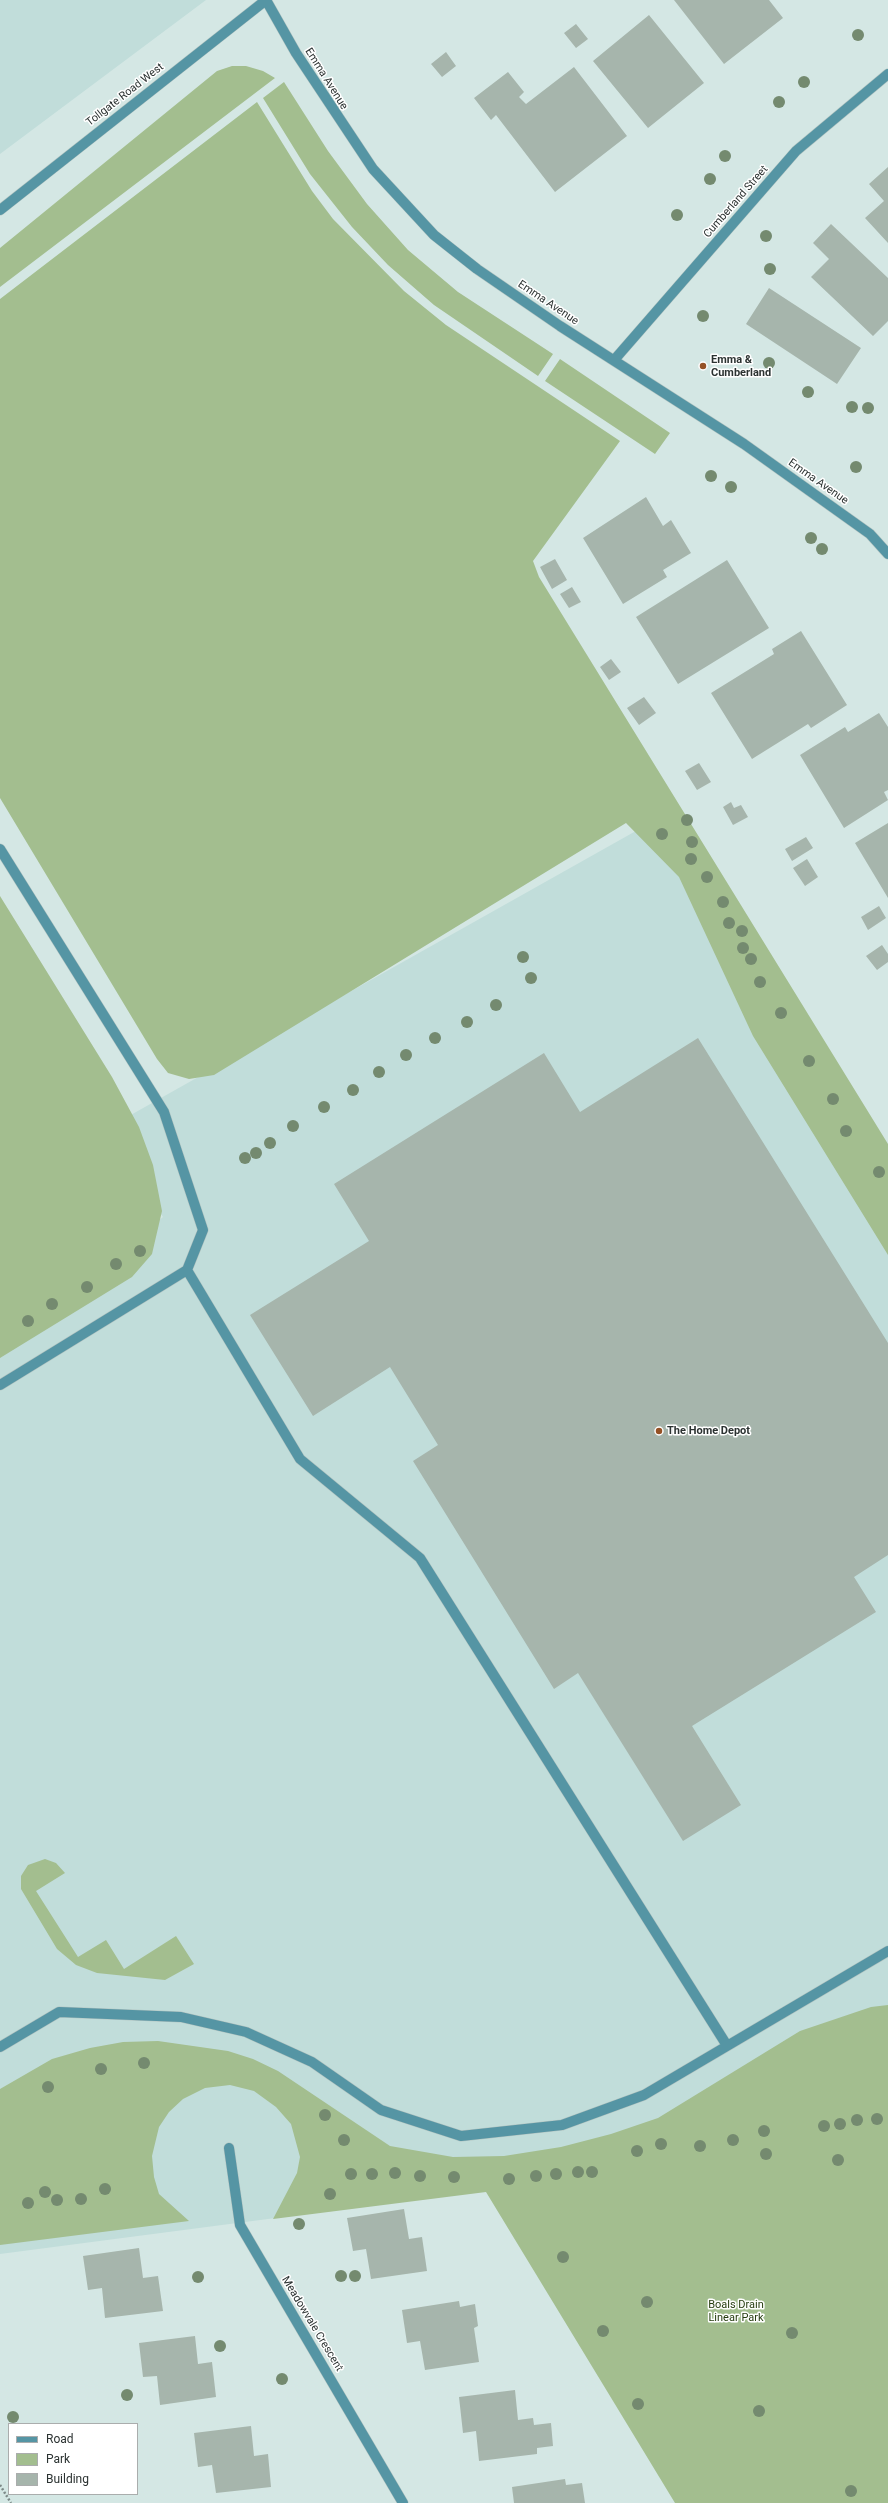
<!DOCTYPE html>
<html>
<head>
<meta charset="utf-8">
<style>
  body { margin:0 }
  #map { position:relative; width:888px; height:2503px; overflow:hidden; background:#d4e7e4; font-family:Roboto,sans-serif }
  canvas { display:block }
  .legend { position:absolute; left:8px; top:2423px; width:130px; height:72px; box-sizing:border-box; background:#fff; border:1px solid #aaadad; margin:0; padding:5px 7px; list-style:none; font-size:12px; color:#2b3231 }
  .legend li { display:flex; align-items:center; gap:8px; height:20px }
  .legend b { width:20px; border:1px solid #aaadad }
</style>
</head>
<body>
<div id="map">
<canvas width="888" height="2503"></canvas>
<ul class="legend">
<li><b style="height:5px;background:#5595a4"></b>Road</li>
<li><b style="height:11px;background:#a3be8f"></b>Park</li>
<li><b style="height:11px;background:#a6b5ac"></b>Building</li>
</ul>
</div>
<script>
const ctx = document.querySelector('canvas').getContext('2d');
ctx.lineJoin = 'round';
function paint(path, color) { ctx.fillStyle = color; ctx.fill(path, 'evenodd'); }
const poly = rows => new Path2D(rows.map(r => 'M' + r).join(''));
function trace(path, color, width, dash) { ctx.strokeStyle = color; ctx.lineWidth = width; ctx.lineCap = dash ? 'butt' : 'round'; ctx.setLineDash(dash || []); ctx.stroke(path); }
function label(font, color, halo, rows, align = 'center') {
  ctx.font = font + ' Roboto,sans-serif'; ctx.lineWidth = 3; ctx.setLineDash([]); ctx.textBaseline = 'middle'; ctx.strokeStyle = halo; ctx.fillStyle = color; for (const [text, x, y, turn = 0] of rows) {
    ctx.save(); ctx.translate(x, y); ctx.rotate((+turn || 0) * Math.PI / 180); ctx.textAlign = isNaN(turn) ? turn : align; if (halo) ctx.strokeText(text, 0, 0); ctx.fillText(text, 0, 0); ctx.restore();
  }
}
paint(poly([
  [0,0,206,0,0,154],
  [675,809,888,1151,888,2138,0,2254,0,1317,10,1334,163,1217,104,1130]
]), '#c1ddda');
paint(poly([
  [232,66,246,66,263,71,275,78,0,287,0,248,217,71],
  [284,82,328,151,367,204,408,250,458,292,553,354,538,376,434,305,388,265,352,227,310,174,263,98],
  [257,102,312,191,333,219,404,291,446,325,620,441,533,561,539,577,888,1144,888,1255,753,1036,679,877,626,823,214,1075,189,1079,168,1073,157,1059,0,798,0,299],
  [560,359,670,433,655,454,545,381],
  [0,896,112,1077,139,1127,153,1165,162,1211,152,1254,132,1277,0,1358],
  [45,1859,56,1863,65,1873,36,1891,78,1957,106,1940,124,1969,176,1936,194,1964,165,1980,97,1973,76,1965,57,1949,21,1889,21,1876,28,1865],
  [888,2005,888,2503,675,2503,486,2192,273,2219,297,2173,300,2157,291,2124,276,2107,254,2091,230,2085,205,2088,183,2099,169,2112,159,2127,152,2156,154,2177,159,2194,189,2221,0,2245,0,2089,52,2059,90,2048,123,2042,158,2041,228,2051,253,2059,278,2071,390,2146,453,2157,504,2156,561,2147,611,2134,658,2118,800,2031,871,2007]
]), '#a3be8f');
paint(poly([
  [674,0,769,0,783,18,724,64],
  [649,15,704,83,648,128,593,61],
  [576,24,588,39,576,48,564,33],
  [446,52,456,66,442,77,431,64],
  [574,67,627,136,555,192,496,115,491,120,474,98,508,72,524,92,519,97,526,104],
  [888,167,888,243,865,218,884,201,869,184],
  [831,224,888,278,888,321,873,336,811,277,829,259,813,243],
  [769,288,861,348,837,384,746,324],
  [646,497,663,526,671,520,691,553,663,570,667,577,623,604,583,538],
  [555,559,567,580,552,589,540,567],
  [727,560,769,628,678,684,636,617],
  [572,587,581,602,569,608,560,594],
  [801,631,847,705,811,728,808,724,752,759,711,693,774,654,772,649],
  [611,659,621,672,609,680,600,667],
  [644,697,656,713,639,725,627,708],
  [879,713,888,727,888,790,884,792,888,800,844,828,800,755,845,727,848,732],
  [699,763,711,782,697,790,685,771],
  [731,802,734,808,741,805,748,817,733,825,723,807],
  [888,823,888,898,855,843],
  [806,837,813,848,792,861,785,849],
  [807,859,818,877,805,886,793,868],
  [879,906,886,918,868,930,861,917],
  [882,945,888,954,888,962,877,970,866,956],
  [698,1038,888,1343,888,1555,854,1577,876,1612,692,1726,741,1805,683,1841,578,1673,554,1689,413,1461,438,1445,390,1367,313,1416,250,1315,369,1241,334,1184,544,1053,580,1112],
  [404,2209,409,2239,422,2237,427,2271,371,2279,366,2249,353,2251,347,2218],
  [139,2248,143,2278,158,2276,163,2311,105,2318,102,2288,88,2290,83,2256],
  [459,2301,460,2307,475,2304,478,2326,474,2328,479,2362,425,2370,420,2341,407,2343,402,2310],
  [195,2336,198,2364,212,2362,216,2397,160,2405,157,2376,143,2377,139,2343],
  [515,2390,518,2420,533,2418,534,2425,551,2423,553,2446,537,2448,537,2454,479,2461,476,2431,463,2433,459,2397],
  [251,2426,254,2456,268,2454,271,2487,216,2493,212,2465,198,2467,194,2433],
  [565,2479,566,2485,582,2483,585,2503,514,2503,512,2487]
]), '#a6b5ac');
const minor = poly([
  [266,0,296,53,373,169,434,235,477,269,560,326,744,444,870,534,888,554],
  [0,210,266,0],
  [615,359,796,151,888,74],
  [0,849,164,1112,203,1230,187,1270,0,1385],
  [187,1270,300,1459,420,1558,726,2044],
  [0,2047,59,2012,181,2017,246,2032,312,2062,381,2110,461,2136,562,2125,644,2095,888,1951],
  [229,2148,240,2225,403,2503]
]);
trace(minor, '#b2c3c0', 11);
trace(poly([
  [0,2485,11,2503]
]), '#7c8987', 2.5, [2, 2]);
trace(minor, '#5595a4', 10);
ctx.fillStyle = '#748a6f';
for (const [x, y] of [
  [858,35],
  [804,82],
  [779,102],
  [725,156],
  [710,179],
  [677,215],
  [766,236],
  [770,269],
  [703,316],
  [769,363],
  [808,392],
  [852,407],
  [868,408],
  [856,467],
  [711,476],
  [731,487],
  [811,538],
  [822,549],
  [687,820],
  [662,834],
  [692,842],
  [691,859],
  [707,877],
  [723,902],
  [729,923],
  [742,931],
  [743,948],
  [523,957],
  [751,959],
  [531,978],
  [760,982],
  [496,1005],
  [781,1013],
  [467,1022],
  [435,1038],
  [406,1055],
  [809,1061],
  [379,1072],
  [353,1090],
  [833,1099],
  [324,1107],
  [293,1126],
  [846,1131],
  [270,1143],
  [256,1153],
  [245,1158],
  [879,1172],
  [140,1251],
  [116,1264],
  [87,1287],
  [52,1304],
  [28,1321],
  [144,2063],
  [101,2069],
  [48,2087],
  [325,2115],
  [877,2119],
  [857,2120],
  [840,2124],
  [824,2126],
  [764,2131],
  [344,2140],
  [733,2140],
  [661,2144],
  [700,2146],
  [637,2151],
  [766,2154],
  [838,2160],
  [578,2172],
  [592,2172],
  [395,2173],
  [351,2174],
  [372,2174],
  [556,2174],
  [420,2176],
  [536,2176],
  [454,2177],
  [509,2179],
  [105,2189],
  [45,2192],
  [330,2194],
  [81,2199],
  [57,2200],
  [28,2203],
  [299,2224],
  [563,2257],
  [341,2276],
  [355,2276],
  [198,2277],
  [647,2302],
  [603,2331],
  [792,2333],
  [220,2346],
  [282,2379],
  [127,2395],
  [638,2404],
  [759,2411],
  [13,2417],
  [851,2491]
]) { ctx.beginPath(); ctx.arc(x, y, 6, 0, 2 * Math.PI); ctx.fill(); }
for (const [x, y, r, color] of [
  [703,366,4,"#955125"],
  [659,1431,4,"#955125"]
]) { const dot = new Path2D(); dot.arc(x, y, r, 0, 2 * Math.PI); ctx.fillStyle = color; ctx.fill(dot); trace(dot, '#fff', 1.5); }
label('11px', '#2b3231', '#fff', [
  ["Emma Avenue",326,79,58],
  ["Tollgate Road West",125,95,-38],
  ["Cumberland Street",736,202,-49],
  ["Emma Avenue",548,303,34],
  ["Emma Avenue",818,482,35],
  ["Meadowvale Crescent",312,2324,59]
]);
label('bold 11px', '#2b3231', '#fff', [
  ["Emma &",711,360],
  ["Cumberland",711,373],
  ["The Home Depot",667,1431]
], 'left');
label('11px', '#263d10', '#fff', [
  ["Boals Drain",736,2305],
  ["Linear Park",736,2318]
]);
</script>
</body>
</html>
